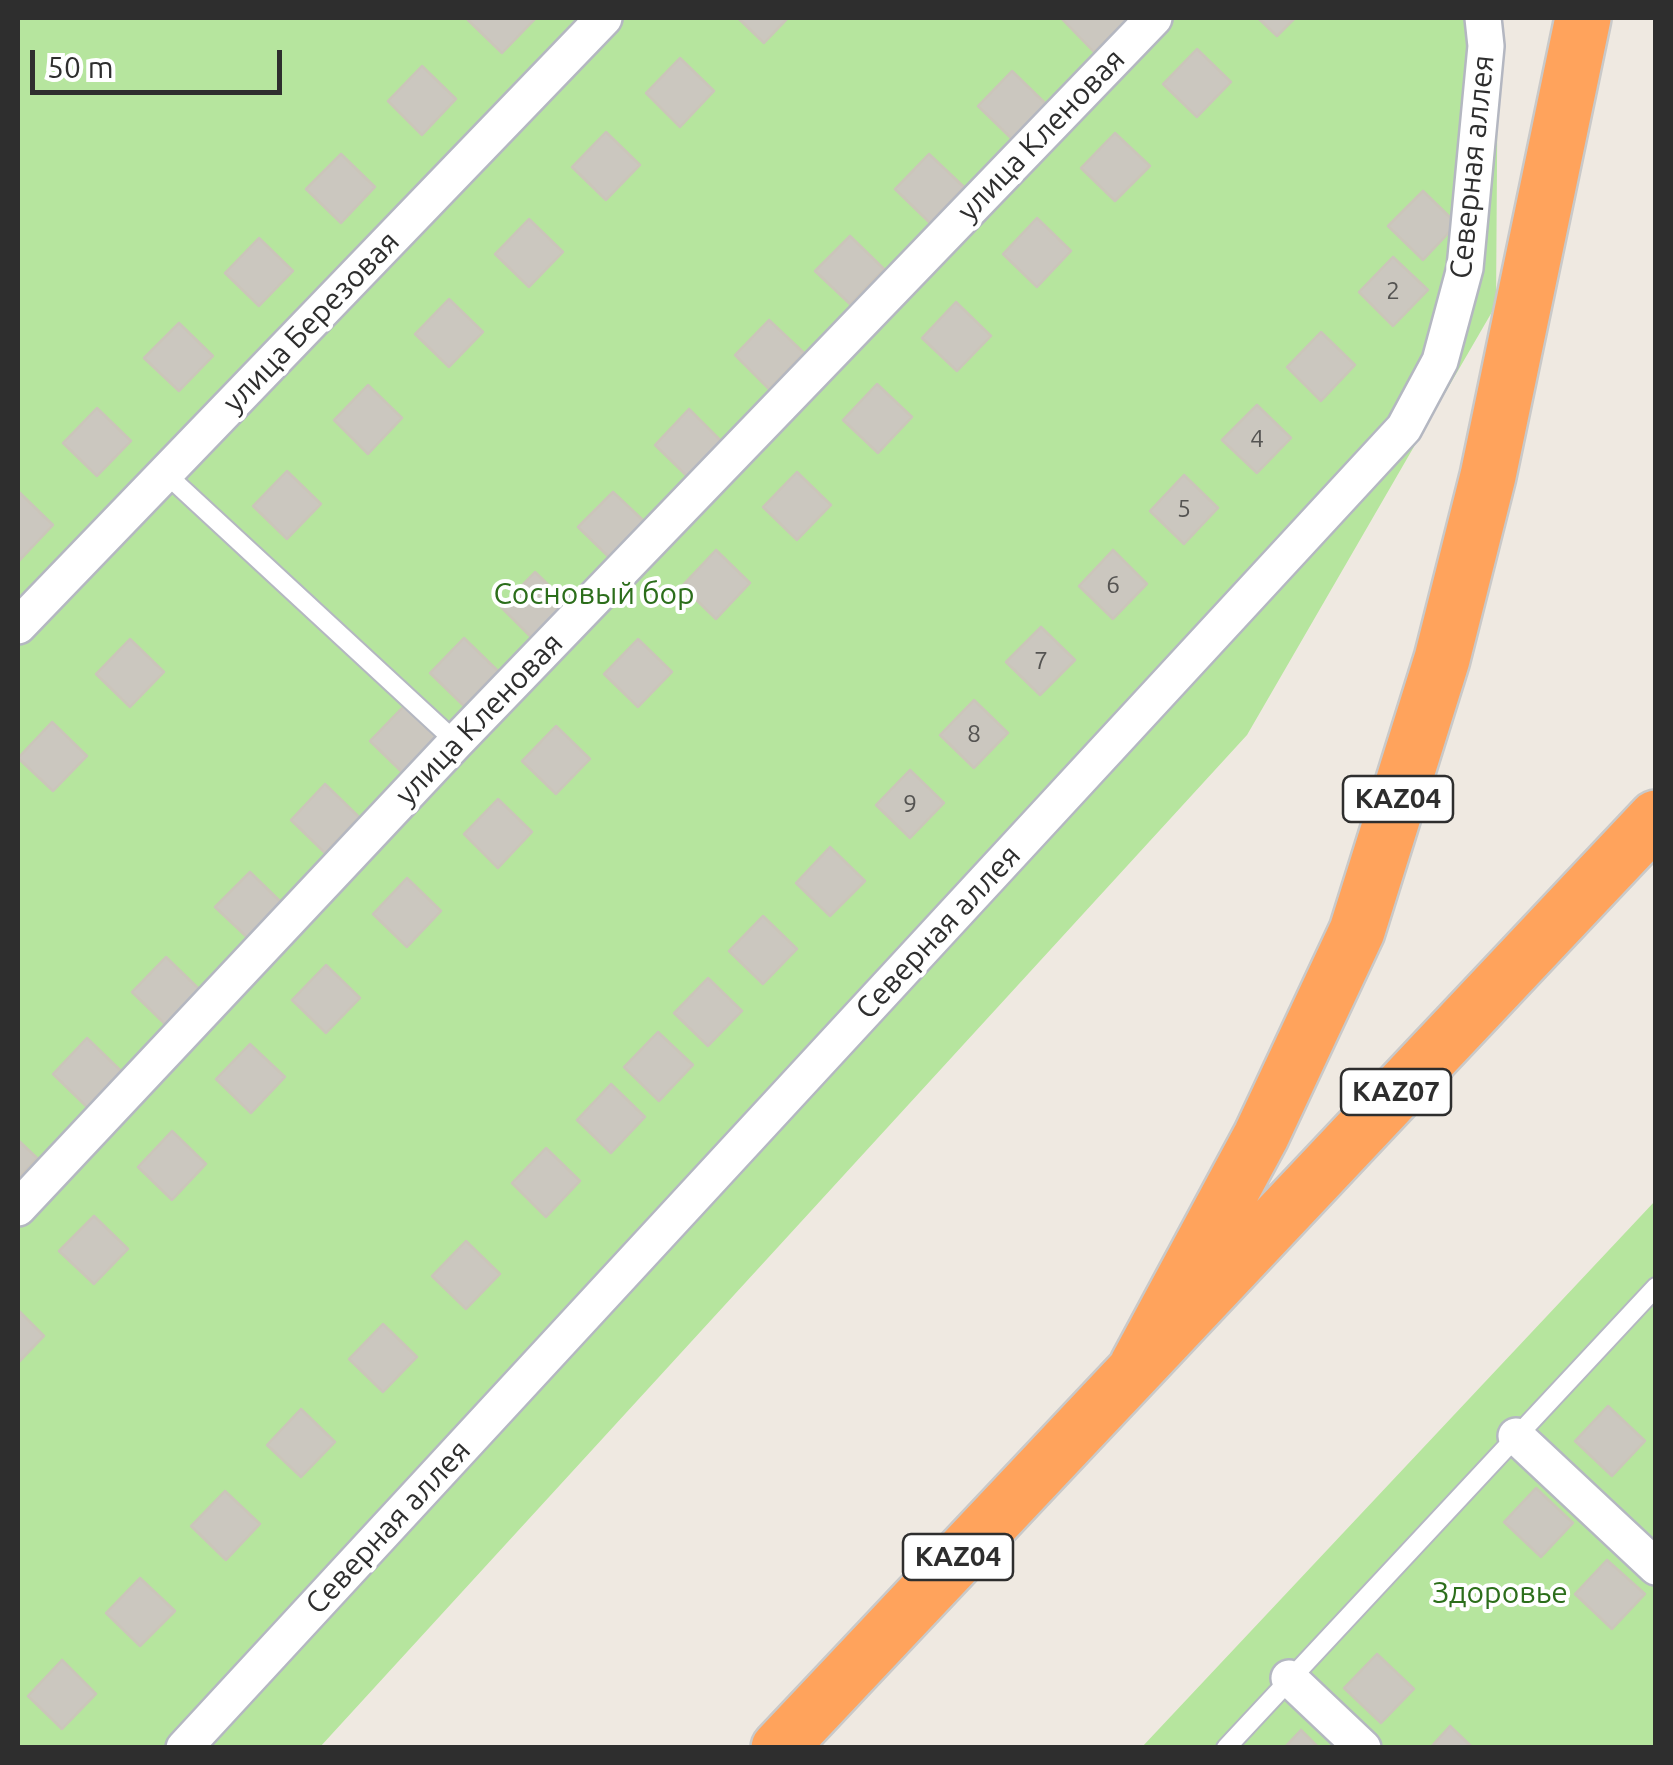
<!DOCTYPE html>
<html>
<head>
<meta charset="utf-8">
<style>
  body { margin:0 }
  #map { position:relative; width:1673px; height:1765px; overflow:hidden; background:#efe9e1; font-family:Ubuntu,sans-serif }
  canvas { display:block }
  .frame { position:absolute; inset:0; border:20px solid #2e2e2e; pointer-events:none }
  .scale { position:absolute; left:30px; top:50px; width:252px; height:45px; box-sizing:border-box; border:5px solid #2e2e2e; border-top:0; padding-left:12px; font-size:30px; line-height:35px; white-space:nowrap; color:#2e2e2e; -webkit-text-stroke:8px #fff; paint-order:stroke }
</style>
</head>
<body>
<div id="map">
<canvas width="1673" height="1765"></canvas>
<div class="frame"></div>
<div class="scale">50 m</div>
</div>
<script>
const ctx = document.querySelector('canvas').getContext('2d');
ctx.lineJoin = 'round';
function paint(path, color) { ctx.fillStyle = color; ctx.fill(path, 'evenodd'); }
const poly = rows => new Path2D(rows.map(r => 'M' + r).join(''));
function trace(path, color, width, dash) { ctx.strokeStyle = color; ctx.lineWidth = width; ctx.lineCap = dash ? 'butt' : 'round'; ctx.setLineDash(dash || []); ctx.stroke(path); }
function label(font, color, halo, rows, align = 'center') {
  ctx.font = font + ' Ubuntu,sans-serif'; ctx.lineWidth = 8; ctx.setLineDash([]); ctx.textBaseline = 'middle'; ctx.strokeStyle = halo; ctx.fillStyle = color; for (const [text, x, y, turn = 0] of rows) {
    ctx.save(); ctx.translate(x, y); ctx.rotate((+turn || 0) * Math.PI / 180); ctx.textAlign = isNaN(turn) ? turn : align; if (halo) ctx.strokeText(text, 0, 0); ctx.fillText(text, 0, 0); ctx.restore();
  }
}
paint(poly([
  [18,18,1498,18,1496,305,1247,735,320,1747,18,1747],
  [1655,1201,1655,1747,1142,1747]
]), '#b6e59e');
const building = poly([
  [470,18,536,18,502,53,468,20,470,18],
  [738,18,788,18,764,43,738,18],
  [1061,18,1128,18,1094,52,1061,18],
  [1258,18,1295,18,1277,36,1258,18],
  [1197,49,1231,82,1197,117,1163,84,1197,49],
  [680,58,714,91,680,127,646,93,680,58],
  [422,66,456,99,422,135,388,101,422,66],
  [1012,71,1046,104,1012,139,978,106,1012,71],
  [606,132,640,165,606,200,572,167,606,132],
  [1115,133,1150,166,1115,201,1081,168,1115,133],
  [341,154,375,187,341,223,306,189,341,154],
  [929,154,964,187,930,223,895,189,929,154],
  [1423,191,1457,224,1423,260,1388,226,1423,191],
  [1037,218,1071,251,1037,287,1003,254,1037,218],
  [529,219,563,252,529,287,495,254,529,219],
  [850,236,884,269,850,304,815,271,850,236],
  [259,238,293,271,259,306,225,273,259,238],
  [1393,257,1428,290,1393,326,1359,292,1393,257],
  [449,299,483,332,449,367,415,334,449,299],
  [956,302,991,336,957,371,922,338,956,302],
  [769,320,804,353,769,389,735,355,769,320],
  [179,323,213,356,179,391,144,358,179,323],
  [1321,332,1355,365,1321,401,1287,367,1321,332],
  [877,384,912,417,878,453,843,420,877,384],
  [368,385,402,418,368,454,334,420,368,385],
  [1257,405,1291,438,1257,473,1222,440,1257,405],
  [97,408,131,441,97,476,63,443,97,408],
  [689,409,723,443,689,478,655,445,689,409],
  [287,471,321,504,287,539,253,506,287,471],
  [797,472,831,505,797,540,763,507,797,472],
  [1184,475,1218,508,1184,544,1150,511,1184,475],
  [19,492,53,525,19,561,18,494,19,492],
  [613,492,647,524,612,560,578,527,613,492],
  [716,550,750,583,716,619,682,586,716,550],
  [1113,550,1147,584,1113,619,1079,586,1113,550],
  [535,572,569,605,535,641,501,607,535,572],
  [1041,627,1075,660,1040,695,1006,662,1041,627],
  [464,638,498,671,464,706,430,673,464,638],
  [130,639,164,672,130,707,96,674,130,639],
  [638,639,672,672,638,707,604,674,638,639],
  [974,700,1008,733,974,768,940,735,974,700],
  [404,706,438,739,404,774,370,741,404,706],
  [52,722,87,756,53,791,18,758,52,722],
  [556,726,590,759,556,794,522,761,556,726],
  [910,770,944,803,910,838,876,805,910,770],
  [325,784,359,817,325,853,291,820,325,784],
  [498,799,532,832,498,868,464,834,498,799],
  [830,847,865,881,830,916,796,883,830,847],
  [250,872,284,905,250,940,215,907,250,872],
  [407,878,441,911,407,947,373,914,407,878],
  [763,916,797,949,763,984,729,951,763,916],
  [166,957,200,990,166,1025,132,992,166,957],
  [326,965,360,998,326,1033,292,1000,326,965],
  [708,978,742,1011,708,1046,674,1013,708,978],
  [658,1032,693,1065,659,1101,624,1067,658,1032],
  [87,1038,121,1071,87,1107,53,1074,87,1038],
  [250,1044,285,1077,251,1113,216,1079,250,1044],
  [611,1084,645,1117,611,1153,577,1120,611,1084],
  [172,1131,206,1164,172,1200,138,1167,172,1131],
  [18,1140,37,1158,18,1179,18,1140],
  [546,1148,580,1181,546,1217,512,1183,546,1148],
  [94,1216,128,1249,94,1284,59,1251,94,1216],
  [466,1241,500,1274,466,1309,432,1276,466,1241],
  [18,1310,44,1336,18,1363,18,1310],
  [383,1324,417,1357,383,1392,349,1359,383,1324],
  [1608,1406,1645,1441,1612,1476,1575,1441,1608,1406],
  [301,1409,335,1442,301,1477,267,1445,301,1409],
  [1536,1488,1573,1523,1541,1557,1504,1522,1536,1488],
  [225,1491,260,1524,226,1560,191,1526,225,1491],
  [1607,1560,1645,1594,1612,1629,1575,1594,1607,1560],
  [140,1578,175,1611,140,1646,106,1613,140,1578],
  [1377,1654,1414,1689,1381,1723,1344,1688,1377,1654],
  [62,1660,96,1694,62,1729,28,1696,62,1660],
  [1450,1726,1473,1748,1430,1748,1450,1726],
  [1301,1730,1319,1748,1284,1748,1301,1730]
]);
paint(building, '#cbc7bf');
trace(building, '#cbc5ba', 2.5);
const lane = poly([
  [165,473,456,742],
  [1226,1748,1656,1287]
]);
const street = poly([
  [18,626,604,18],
  [18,1208,456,742,1154,18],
  [1516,1436,1656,1567],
  [1289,1678,1363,1748],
  [184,1748,1404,428,1440,361,1465,268,1486,46,1483,18]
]);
const highway = poly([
  [1137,1366,1261,1136,1357,931,1442,659,1488,476,1583,18],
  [779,1748,1656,818]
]);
trace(lane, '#b4b7c1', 22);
trace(street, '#b4b7c1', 40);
trace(highway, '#c9c9c9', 60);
trace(lane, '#fff', 18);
trace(street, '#fff', 35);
trace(highway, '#ffa35c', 55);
label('25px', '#555452', null, [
  ["2",1393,291],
  ["4",1257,439],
  ["5",1184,509],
  ["6",1113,585],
  ["7",1041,661],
  ["8",974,734],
  ["9",910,804]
]);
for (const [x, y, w] of [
  [1398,799,110],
  [1396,1092,110],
  [958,1557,110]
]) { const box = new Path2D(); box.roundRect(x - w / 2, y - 23, w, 46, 8); ctx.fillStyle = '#fff'; ctx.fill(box); trace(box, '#2e2e2e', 2.5); }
label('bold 28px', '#2e2e2e', null, [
  ["KАZ04",1398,799],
  ["KAZ07",1396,1092],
  ["KАZ04",958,1557]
]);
label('30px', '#2e2e2e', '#fff', [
  ["улица Кленовая",1041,135,-46],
  ["Северная аллея",1472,167,-84],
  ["улица Березовая",311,322,-46],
  ["улица Кленовая",479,719,-46],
  ["Северная аллея",938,932,-47],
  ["Северная аллея",388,1527,-47]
]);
label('30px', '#2c6e1b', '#fff', [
  ["Сосновый бор",594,594],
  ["Здоровье",1500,1593]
]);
</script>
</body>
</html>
